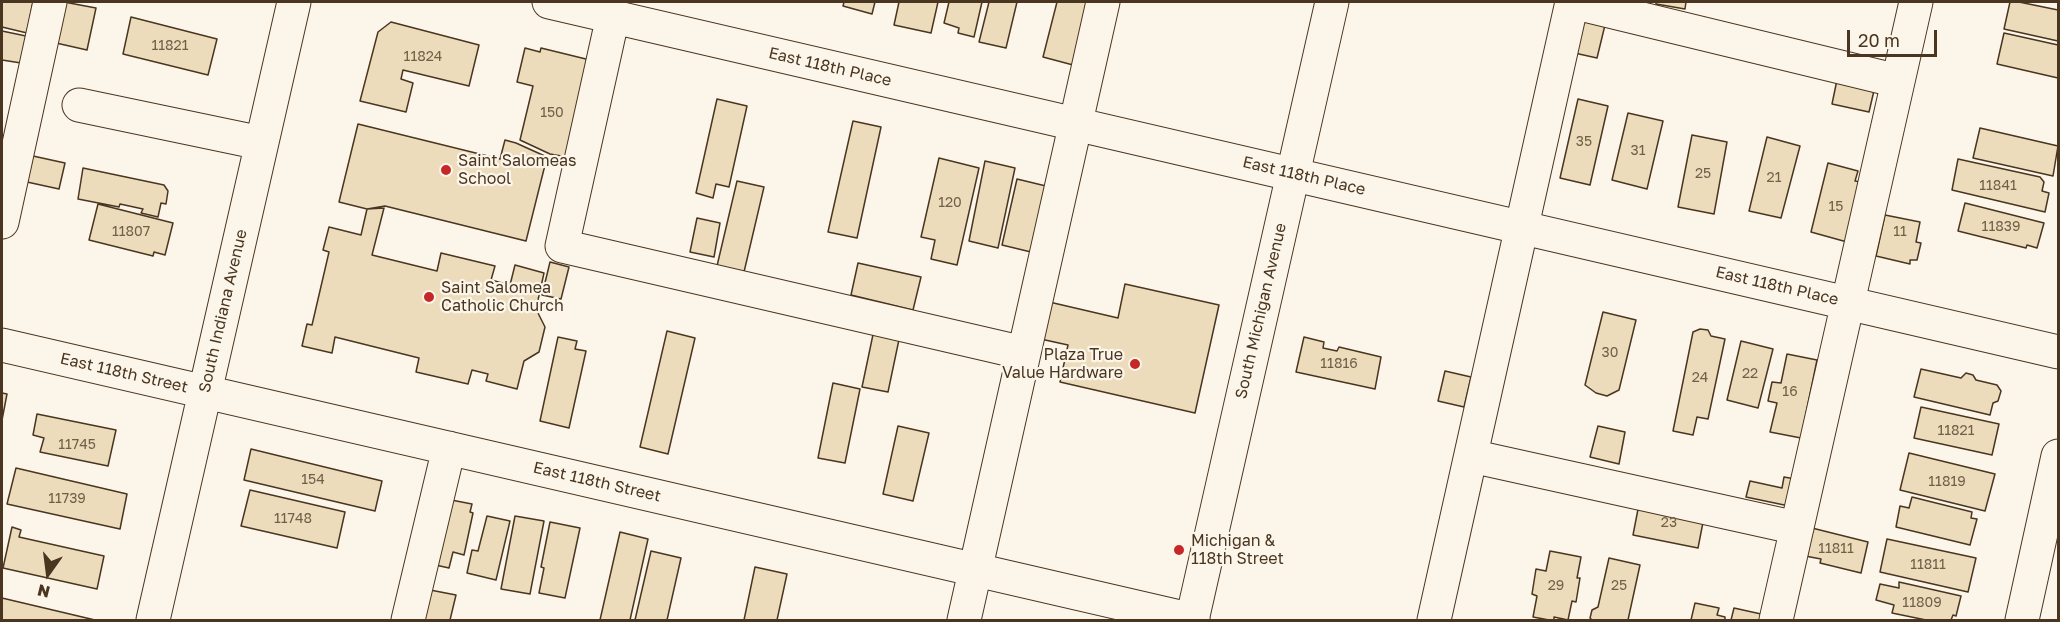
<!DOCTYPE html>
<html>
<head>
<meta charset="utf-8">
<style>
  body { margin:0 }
  #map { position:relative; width:2060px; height:622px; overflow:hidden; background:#fbf6e9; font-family:"Golos Text",sans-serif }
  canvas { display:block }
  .frame { position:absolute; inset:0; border:3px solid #4a3520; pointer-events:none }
  .north { position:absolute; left:18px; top:544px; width:60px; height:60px; -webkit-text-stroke:4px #fbf6e9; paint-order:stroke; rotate:194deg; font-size:16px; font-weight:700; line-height:24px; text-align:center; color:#4a3520 }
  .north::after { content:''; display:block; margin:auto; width:21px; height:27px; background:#4a3520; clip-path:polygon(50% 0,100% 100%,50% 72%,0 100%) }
  .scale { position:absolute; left:1847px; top:30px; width:90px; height:27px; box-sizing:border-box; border:3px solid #4a3520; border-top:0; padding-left:8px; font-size:18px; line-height:21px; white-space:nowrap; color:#4a3520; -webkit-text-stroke:4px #fbf6e9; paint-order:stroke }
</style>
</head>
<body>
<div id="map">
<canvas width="2060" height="622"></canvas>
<div class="frame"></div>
<div class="north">N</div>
<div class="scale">20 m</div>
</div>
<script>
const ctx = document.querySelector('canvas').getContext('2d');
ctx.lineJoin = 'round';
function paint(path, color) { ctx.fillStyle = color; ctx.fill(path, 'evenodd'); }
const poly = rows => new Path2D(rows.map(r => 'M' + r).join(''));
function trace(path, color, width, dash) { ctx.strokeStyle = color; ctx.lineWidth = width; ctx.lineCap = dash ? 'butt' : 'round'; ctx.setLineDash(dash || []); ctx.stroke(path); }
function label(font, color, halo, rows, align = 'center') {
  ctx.font = font + ' "Golos Text",sans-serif'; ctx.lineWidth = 4.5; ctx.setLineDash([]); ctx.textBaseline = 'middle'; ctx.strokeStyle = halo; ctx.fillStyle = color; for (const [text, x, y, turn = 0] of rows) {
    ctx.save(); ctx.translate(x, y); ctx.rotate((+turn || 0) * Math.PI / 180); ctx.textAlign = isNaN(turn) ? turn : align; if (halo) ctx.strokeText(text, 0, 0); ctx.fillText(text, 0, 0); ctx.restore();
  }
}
const building = poly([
  [2,2,33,2,27,33,2,27,2,2],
  [64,2,96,8,87,50,56,43,64,2],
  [844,2,875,2,872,14,843,6,844,2],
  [899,2,938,2,931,33,894,25,899,2],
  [949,2,982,2,974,37,958,33,959,28,944,23,949,2],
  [989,2,1017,2,1006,48,979,42,989,2],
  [1057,2,1089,2,1073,65,1043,57,1057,2],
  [1656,2,1686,2,1685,9,1656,4,1656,2],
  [2010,2,2019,2,2058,10,2058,41,2004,29,2010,2],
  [131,17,217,39,208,75,123,54,131,17],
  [1577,19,1605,25,1597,58,1570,52,1577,19],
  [391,22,479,45,469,86,403,70,401,79,413,83,406,112,360,101,378,32,391,22],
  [2,31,26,36,21,63,2,60,2,31],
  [2004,33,2058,45,2058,78,1997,64,2004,33],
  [525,48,540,52,541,48,590,60,567,157,550,154,520,140,533,86,517,82,525,48],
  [1838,75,1876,82,1869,112,1832,104,1838,75],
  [717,99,747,106,729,187,716,184,713,198,696,193,717,99],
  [1578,99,1608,106,1590,185,1560,178,1578,99],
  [1628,113,1663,121,1647,189,1612,180,1628,113],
  [853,121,881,127,857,238,828,232,853,121],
  [358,124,500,159,505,140,516,143,547,157,526,241,385,206,367,209,339,202,358,124],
  [1980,128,2058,146,2053,176,1973,158,1980,128],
  [1692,135,1727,142,1714,214,1678,207,1692,135],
  [1767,137,1800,146,1781,218,1749,211,1767,137],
  [33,156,65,163,59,189,27,182,33,156],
  [939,158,979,168,957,265,931,259,935,240,921,237,939,158],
  [1958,159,2040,177,2044,182,2042,191,2049,193,2045,212,1952,190,1958,159],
  [985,161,1015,168,998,248,969,241,985,161],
  [1828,163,1858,171,1855,181,1861,182,1847,242,1811,232,1828,163],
  [83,168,164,185,168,191,166,204,161,203,158,217,141,213,143,209,120,204,119,207,78,199,83,168],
  [1017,179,1046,186,1031,252,1002,245,1017,179],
  [737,181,764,187,744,272,717,266,737,181],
  [1965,203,2044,223,2037,248,2027,245,2026,248,1958,231,1965,203],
  [98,204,173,223,165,255,154,252,153,256,89,240,98,204],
  [384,208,372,255,437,271,441,253,495,266,491,280,510,285,515,265,544,273,536,309,545,327,539,352,524,361,517,389,486,381,488,374,472,370,468,384,416,372,419,358,335,337,332,353,302,346,307,324,312,325,329,252,323,250,329,227,361,235,367,209,384,208],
  [1885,215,1920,222,1916,242,1921,243,1917,260,1910,260,1910,264,1876,256,1885,215],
  [697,218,720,223,714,257,690,252,697,218],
  [550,262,569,267,561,299,542,295,550,262],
  [858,263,921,277,913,310,851,295,858,263],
  [1125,284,1219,305,1195,413,1060,382,1068,345,1036,338,1045,301,1118,318,1125,284],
  [1603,312,1636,320,1619,390,1607,396,1596,393,1585,385,1603,312],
  [875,325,901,330,888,392,862,387,875,325],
  [1700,329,1708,330,1711,336,1725,339,1708,419,1697,417,1693,435,1673,431,1693,332,1700,329],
  [667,331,695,338,668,454,640,447,667,331],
  [558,337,577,341,575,349,586,351,569,428,540,421,558,337],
  [1304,337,1324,342,1323,348,1337,351,1339,347,1381,357,1375,389,1296,372,1304,337],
  [1741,341,1773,349,1758,408,1727,400,1741,341],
  [1787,354,1817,360,1801,438,1770,432,1777,403,1768,401,1772,382,1781,383,1787,354],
  [1921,369,1961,378,1966,373,1973,375,1976,380,1997,385,2001,391,1998,401,1993,403,1990,415,1914,397,1921,369],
  [1445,371,1471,377,1464,407,1438,401,1445,371],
  [833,383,860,389,845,463,818,458,833,383],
  [2,393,7,394,2,420,2,393],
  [1921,407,1999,424,1992,455,1914,438,1921,407],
  [37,414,116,430,108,466,40,452,44,438,33,435,37,414],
  [898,426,929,433,913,501,883,494,898,426],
  [1598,426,1625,432,1619,464,1590,457,1598,426],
  [251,449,382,481,375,511,244,480,251,449],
  [1909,453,1995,474,1985,511,1900,490,1909,453],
  [16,468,127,494,120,529,7,504,16,468],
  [1784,477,1795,479,1789,506,1746,497,1750,481,1782,488,1784,477],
  [250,490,345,512,337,548,241,526,250,490],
  [1912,497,1972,512,1971,518,1977,519,1970,545,1896,527,1900,506,1909,508,1912,497],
  [446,499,472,504,470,512,473,513,464,555,453,552,449,568,431,564,446,499],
  [1640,499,1705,512,1698,548,1633,535,1640,499],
  [487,516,510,521,496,580,467,573,472,550,478,551,487,516],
  [515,516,544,521,530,594,501,589,515,516],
  [550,522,580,528,565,598,539,593,544,568,541,567,550,522],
  [12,527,21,530,19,537,104,556,97,589,3,568,12,527],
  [1812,528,1868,542,1861,573,1820,563,1821,559,1805,556,1812,528],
  [620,532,648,539,630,620,600,620,620,532],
  [1887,539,1976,558,1968,592,1880,572,1887,539],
  [651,551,681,558,667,620,635,620,651,551],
  [1550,551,1581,557,1577,578,1580,578,1576,602,1572,601,1568,620,1554,617,1554,620,1549,620,1533,617,1537,596,1532,594,1536,569,1546,571,1550,551],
  [1609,558,1640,565,1628,620,1592,620,1590,618,1592,610,1598,607,1609,558],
  [755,567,787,574,777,620,744,620,755,567],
  [1899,582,1961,596,1956,616,1953,615,1951,620,1926,620,1892,613,1894,605,1876,600,1880,584,1899,588,1899,582],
  [425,589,456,595,450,620,419,620,425,589],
  [2,598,95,620,2,620,2,598],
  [1695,603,1719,608,1717,615,1725,617,1725,620,1691,620,1695,603],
  [1734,608,1761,614,1760,620,1731,620,1734,608]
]);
paint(building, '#ecdcbc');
trace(building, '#4a3520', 1.5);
const minor = poly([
  [549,2,2058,352],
  [1572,2,1898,81],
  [613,16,562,246,1024,353],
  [79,105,261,143],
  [2,222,50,2],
  [2,345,1193,620],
  [1471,456,1797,528],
  [153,620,294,2],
  [408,620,449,448],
  [964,620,1103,2],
  [1434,620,1572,2],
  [1776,620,1916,2],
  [2022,620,2058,456]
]);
const major = poly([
  [1192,620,1332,2]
]);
trace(minor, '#4a3520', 35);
trace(major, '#4a3520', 35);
trace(minor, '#fbf6e9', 33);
trace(major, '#fbf6e9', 33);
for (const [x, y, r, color] of [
  [446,170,6,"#c62828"],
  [429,297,6,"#c62828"],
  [1135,364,6,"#c62828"],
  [1179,550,6,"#c62828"]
]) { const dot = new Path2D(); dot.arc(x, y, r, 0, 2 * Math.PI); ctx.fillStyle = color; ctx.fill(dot); trace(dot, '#fbf6e9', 2); }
label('14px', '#725f47', null, [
  ["11821",170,46],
  ["11824",423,57],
  ["150",552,113],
  ["35",1584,142],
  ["31",1638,151],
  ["25",1703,174],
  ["21",1774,178],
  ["11841",1998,186],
  ["120",950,203],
  ["15",1836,207],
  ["11839",2001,227],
  ["11807",131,232],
  ["11",1900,232],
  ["30",1610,353],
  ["11816",1339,364],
  ["22",1750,374],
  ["24",1700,378],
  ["16",1790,392],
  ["11821",1956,431],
  ["11745",77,445],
  ["154",313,480],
  ["11819",1947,482],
  ["11739",67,499],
  ["11748",293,519],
  ["23",1669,523],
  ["11811",1836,549],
  ["11811",1928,565],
  ["29",1556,586],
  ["25",1619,586],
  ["11809",1922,603]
]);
label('16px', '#4a3520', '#fbf6e9', [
  ["East 118th Place",830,67,13],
  ["East 118th Place",1304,176,13],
  ["East 118th Place",1777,286,13],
  ["South Indiana Avenue",223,311,-77],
  ["South Michigan Avenue",1261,311,-77],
  ["East 118th Street",124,373,13],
  ["East 118th Street",597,482,13]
]);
label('16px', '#4a3520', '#fbf6e9', [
  ["Saint Salomeas",458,161],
  ["School",458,179],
  ["Saint Salomea",441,288],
  ["Catholic Church",441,306],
  ["Plaza True",1123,355,"right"],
  ["Value Hardware",1123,373,"right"],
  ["Michigan &",1191,541],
  ["118th Street",1191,559]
], 'left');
</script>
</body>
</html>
